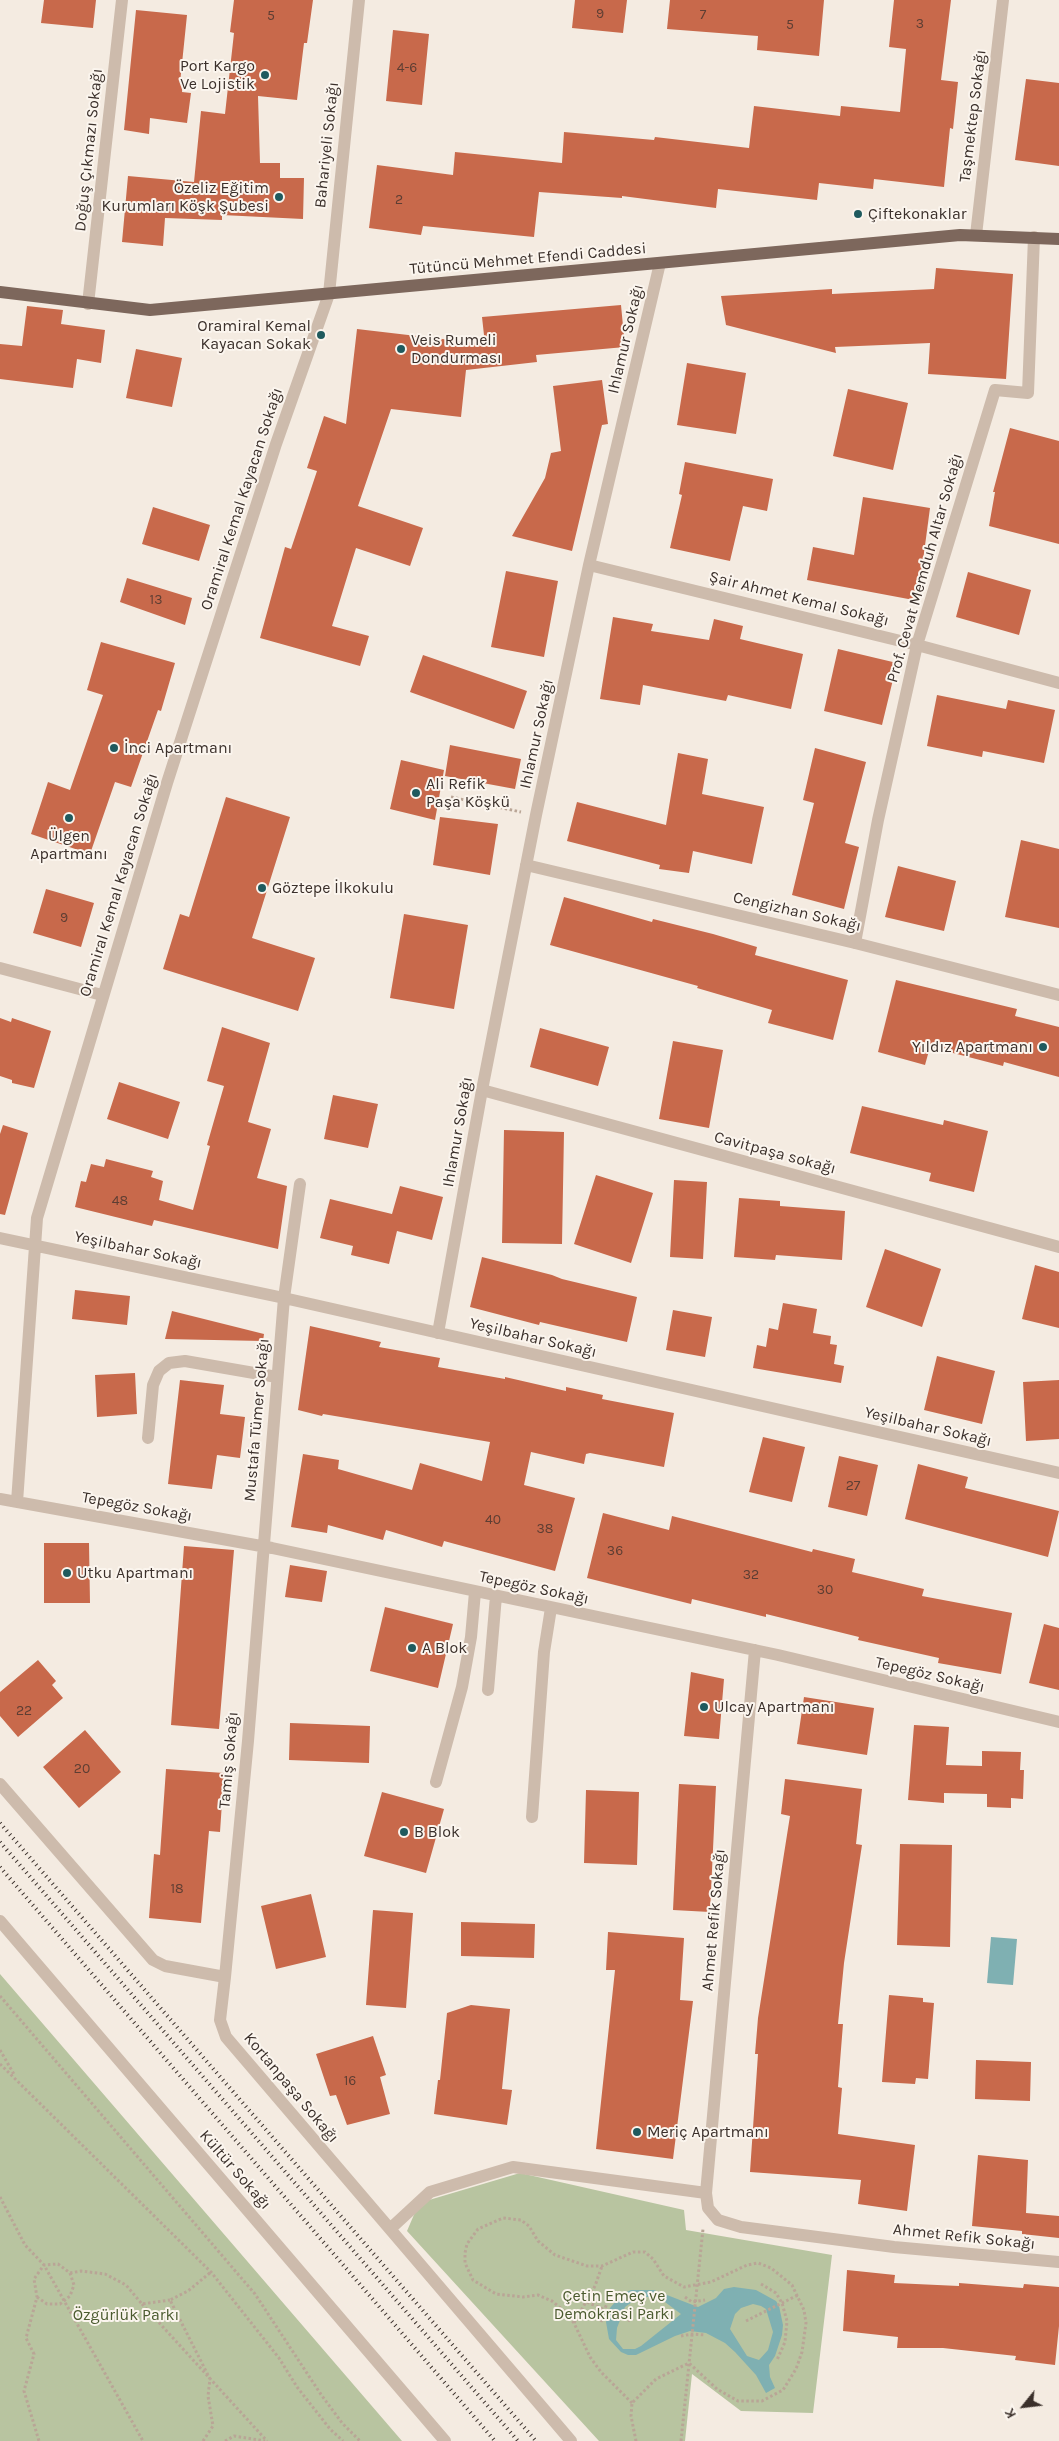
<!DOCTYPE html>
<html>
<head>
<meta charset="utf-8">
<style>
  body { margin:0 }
  #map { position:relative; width:1059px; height:2441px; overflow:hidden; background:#f4ebe1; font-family:Karla,sans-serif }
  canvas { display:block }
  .north { position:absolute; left:999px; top:2381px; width:50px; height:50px; -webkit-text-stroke:4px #fbf5ee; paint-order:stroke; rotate:241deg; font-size:14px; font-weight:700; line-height:20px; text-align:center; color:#3b302b }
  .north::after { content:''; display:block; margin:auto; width:18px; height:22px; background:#3b302b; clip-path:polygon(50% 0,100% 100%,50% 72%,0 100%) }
</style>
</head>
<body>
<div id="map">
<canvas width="1059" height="2441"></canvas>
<div class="north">K</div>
</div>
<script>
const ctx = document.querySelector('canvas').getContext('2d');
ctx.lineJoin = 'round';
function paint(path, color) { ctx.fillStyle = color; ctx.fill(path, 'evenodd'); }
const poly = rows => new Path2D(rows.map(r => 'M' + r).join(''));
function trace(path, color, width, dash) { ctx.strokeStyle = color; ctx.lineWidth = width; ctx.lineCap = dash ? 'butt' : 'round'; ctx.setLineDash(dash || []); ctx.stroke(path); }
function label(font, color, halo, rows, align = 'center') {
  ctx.font = font + ' Karla,sans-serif'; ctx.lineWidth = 4; ctx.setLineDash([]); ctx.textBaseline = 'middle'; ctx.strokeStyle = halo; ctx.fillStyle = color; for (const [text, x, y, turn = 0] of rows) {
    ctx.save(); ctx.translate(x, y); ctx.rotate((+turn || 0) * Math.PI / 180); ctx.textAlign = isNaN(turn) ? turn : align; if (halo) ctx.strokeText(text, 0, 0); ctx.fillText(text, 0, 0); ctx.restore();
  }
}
paint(poly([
  [0,1974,402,2441,0,2441],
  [520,2173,684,2210,686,2230,832,2255,813,2413,741,2411,692,2374,685,2441,599,2441,407,2231,419,2203]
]), '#b8c4a0');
paint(poly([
  [991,1937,1017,1939,1013,1985,987,1983],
  [734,2287,756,2290,776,2301,779,2306,783,2325,782,2335,775,2356,769,2365,770,2377,775,2388,766,2393,756,2375,735,2352,725,2343,706,2333,690,2331,675,2336,636,2355,628,2355,621,2352,609,2339,606,2322,610,2308,622,2294,631,2290,654,2290,698,2307,716,2298,724,2289],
  [639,2297,648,2297,665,2302,681,2314,641,2346,635,2349,623,2349,616,2340,617,2328,625,2307],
  [753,2304,761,2306,766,2309,773,2332,768,2350,759,2360,747,2356,730,2329,735,2314,741,2308]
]), '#7fb0b2');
paint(poly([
  [44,0,96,0,93,28,41,23],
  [234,0,313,0,307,43,304,43,297,100,258,96,260,163,280,163,280,178,304,178,303,219,222,215,222,220,165,218,163,246,122,242,128,176,194,182,201,111,225,114,234,33,230,32],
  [575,0,627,0,623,33,572,28],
  [670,0,824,0,819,56,757,50,758,36,667,29],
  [894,0,951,0,941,80,958,82,953,129,950,128,944,187,874,179,873,189,819,183,817,200,718,189,716,208,622,196,622,198,539,192,534,237,423,226,421,235,369,228,377,165,453,175,455,152,562,163,564,132,654,140,655,137,749,148,754,106,840,116,841,106,900,112,906,49,889,47],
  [136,10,187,15,180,83,183,83,182,92,191,93,187,123,150,118,149,134,124,130],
  [393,30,429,34,422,105,386,101],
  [1026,79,1059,83,1059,166,1015,160],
  [936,268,1013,274,1006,379,928,374,930,343,835,347,836,353,726,325,721,296,832,289,832,294,934,289],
  [621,305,625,347,536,355,537,362,466,370,461,417,391,409,358,506,423,528,410,566,356,548,332,626,369,636,360,666,260,638,285,547,291,549,317,471,307,468,324,416,346,424,357,329,485,344,482,317],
  [27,306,63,310,61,324,105,330,101,363,77,359,73,388,0,379,0,344,22,346],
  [136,349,182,358,172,407,126,398],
  [687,363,746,373,736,434,677,425],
  [602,380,608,424,602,425,572,551,512,536,545,478,551,453,561,451,553,386],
  [848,389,908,403,893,470,833,456],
  [1010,428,1059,441,1059,544,989,526,995,492,993,492],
  [685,462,773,479,767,511,743,506,730,561,670,548,682,495,679,494],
  [863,497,930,508,922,568,925,568,919,601,807,580,813,547,854,555],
  [153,507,210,525,199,561,142,544],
  [506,571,558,581,544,657,491,647],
  [968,572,1031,590,1019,635,956,617],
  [127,578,192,598,185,625,120,602],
  [613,617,653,624,651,631,709,640,714,619,743,626,740,639,803,654,791,709,728,695,726,701,643,685,640,705,600,699],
  [101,642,175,663,161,711,158,710,131,787,115,782,90,854,31,834,48,782,70,790,103,695,87,690],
  [838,649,897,663,882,725,824,711],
  [423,655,527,691,514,729,410,692],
  [937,695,1006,709,1008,700,1055,710,1044,763,983,751,982,757,927,746],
  [450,745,521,759,515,789,445,776],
  [815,748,866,762,845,843,859,847,844,909,792,895,814,803,803,800],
  [678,753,708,759,702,794,764,807,752,864,693,851,689,873,659,869,660,865,567,841,577,802,666,825],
  [401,760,444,770,435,820,390,809],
  [226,797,290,817,252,938,315,958,298,1011,163,969,180,914,189,917],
  [440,817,498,824,490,875,433,865],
  [1021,840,1059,849,1059,928,1005,917],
  [898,866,956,881,944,931,885,917],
  [46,889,94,903,81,947,33,933],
  [564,897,652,922,653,919,713,934,757,947,755,955,848,980,833,1040,768,1023,772,1010,697,988,698,986,550,945],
  [404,914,468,925,454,1009,390,998],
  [896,980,1017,1009,1015,1016,1059,1027,1059,1077,1004,1062,1003,1066,930,1047,925,1065,878,1052],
  [0,1018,11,1022,12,1018,51,1031,34,1088,12,1083,12,1080,0,1076],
  [222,1027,270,1043,248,1122,271,1129,257,1178,287,1186,278,1249,154,1220,152,1226,75,1207,81,1181,86,1182,91,1164,104,1167,106,1159,153,1171,151,1177,163,1181,159,1200,193,1210,210,1146,207,1145,224,1086,207,1081],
  [540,1028,609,1047,598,1086,530,1067],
  [673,1041,723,1050,709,1128,659,1119],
  [119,1082,180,1102,168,1139,107,1119],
  [333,1095,378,1104,368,1148,324,1139],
  [862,1106,943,1125,944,1120,988,1131,974,1192,929,1181,931,1173,850,1153],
  [3,1125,28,1133,5,1215,0,1214,0,1134],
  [504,1130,564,1132,562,1244,502,1243],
  [596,1175,653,1193,631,1263,574,1244],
  [674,1180,707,1182,703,1259,670,1257],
  [400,1186,443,1197,432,1240,397,1231,389,1264,351,1255,353,1246,320,1238,330,1199,392,1214],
  [739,1198,780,1201,780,1206,845,1211,842,1260,776,1255,775,1260,734,1257],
  [885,1249,941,1269,922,1327,866,1307],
  [482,1257,552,1275,562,1279,562,1282,562,1279,637,1297,627,1342,540,1322,539,1325,470,1307],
  [1035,1265,1059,1272,1059,1328,1022,1319],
  [75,1290,130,1296,127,1325,72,1319],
  [783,1303,817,1309,813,1333,831,1336,830,1344,837,1345,834,1364,844,1366,841,1383,753,1368,757,1345,766,1347,769,1328,778,1330],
  [673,1310,712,1317,705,1357,666,1350],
  [172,1311,264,1334,263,1341,165,1339],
  [310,1326,381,1342,379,1347,440,1358,438,1367,505,1379,505,1377,566,1391,566,1387,603,1395,602,1399,674,1413,664,1467,590,1453,586,1454,584,1464,531,1452,524,1485,575,1498,555,1571,444,1541,442,1547,386,1530,383,1540,328,1525,327,1533,291,1527,303,1454,339,1460,338,1469,412,1490,420,1463,482,1481,490,1442,323,1414,322,1416,298,1410],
  [937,1356,995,1371,982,1424,924,1410],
  [135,1373,137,1414,97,1417,95,1375],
  [180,1380,224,1385,220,1414,245,1417,240,1458,217,1455,212,1489,168,1484],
  [1059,1380,1059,1439,1026,1441,1023,1382],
  [763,1437,805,1447,792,1502,749,1492],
  [839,1456,878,1465,867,1516,828,1507],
  [918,1464,968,1477,965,1488,1059,1511,1048,1557,905,1519],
  [603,1513,669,1530,672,1516,812,1552,813,1549,855,1559,852,1572,924,1589,922,1596,1012,1613,1001,1674,938,1663,939,1658,858,1640,859,1637,766,1614,766,1617,692,1599,691,1604,587,1578],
  [44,1543,89,1543,90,1603,44,1603],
  [184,1546,234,1550,219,1729,171,1725],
  [290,1565,327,1571,322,1602,285,1597],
  [385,1607,453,1624,438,1688,370,1671],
  [1044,1624,1059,1628,1059,1690,1029,1683],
  [38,1660,56,1681,52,1685,63,1698,18,1737,0,1716,0,1692],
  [691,1672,724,1679,719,1739,684,1736],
  [804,1697,874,1708,867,1755,797,1744],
  [290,1723,370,1726,369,1763,289,1760],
  [914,1725,949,1727,946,1765,982,1766,982,1751,1021,1752,1020,1770,1024,1770,1023,1799,1011,1798,1011,1808,987,1807,987,1794,944,1793,944,1803,908,1800],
  [85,1730,121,1772,79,1808,43,1767],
  [166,1769,224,1773,220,1832,209,1831,201,1923,149,1918,154,1854,160,1855],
  [785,1779,862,1789,856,1844,862,1845,844,1963,838,2024,843,2024,838,2087,842,2088,838,2134,915,2145,907,2211,858,2204,861,2180,750,2172,758,2054,755,2054,758,2018,790,1816,781,1814],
  [679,1784,716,1786,710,1912,673,1910],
  [586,1790,639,1792,637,1865,584,1863],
  [382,1792,444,1809,426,1873,364,1856],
  [900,1844,952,1845,950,1947,897,1945],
  [311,1894,326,1957,276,1969,261,1906],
  [373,1910,413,1913,406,2008,366,2005],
  [461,1922,535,1924,534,1958,461,1956],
  [608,1932,684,1938,680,2000,693,2001,673,2159,596,2149,615,1970,606,1970],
  [889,1995,923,1998,923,2002,934,2003,928,2079,916,2078,915,2084,882,2082],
  [471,2005,510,2009,502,2089,512,2090,507,2125,434,2114,438,2080,440,2080,447,2013],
  [373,2036,386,2075,380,2077,390,2114,347,2125,336,2095,330,2096,316,2054],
  [976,2060,1031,2062,1030,2101,975,2099],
  [978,2155,1028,2160,1026,2213,1059,2216,1059,2238,1022,2234,1022,2231,972,2226],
  [847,2270,895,2275,894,2283,959,2286,959,2283,1023,2288,1024,2284,1059,2287,1059,2326,1055,2365,1015,2360,1016,2356,943,2348,897,2348,898,2337,843,2331]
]), '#c8694b');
trace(poly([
  [451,797,521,812],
  [0,1996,255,2294,320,2393,342,2423,360,2441],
  [0,2050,15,2076],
  [0,2064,211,2272,279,2358,297,2387,330,2429,343,2441],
  [0,2197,25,2245,44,2265,143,2441],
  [70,2273,81,2271,105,2274,126,2285,142,2304,170,2300],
  [761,2284,776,2293,782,2303,787,2321,785,2342,777,2360],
  [37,2297,47,2304,60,2304,70,2296,74,2285,70,2273,58,2264,44,2265,34,2279,37,2297,26,2338,34,2354,24,2391,39,2441],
  [685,2297,692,2302,705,2300],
  [587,2302,630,2321],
  [142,2304,267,2441],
  [746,2321,798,2295],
  [601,2322,609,2296],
  [574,2323,595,2286,602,2266],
  [681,2336,692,2334,705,2335],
  [632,2403,601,2372,590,2357,574,2323,563,2310,552,2301,538,2295,523,2297,496,2294,473,2280,465,2263,465,2253,467,2244,478,2229,503,2218,521,2220,529,2226,538,2241,555,2255,587,2266,602,2266,633,2252,645,2252,653,2259,664,2276,684,2287,711,2282,747,2265,758,2263,771,2268,792,2285,804,2310,806,2323,802,2352,796,2369,783,2390,762,2401,738,2401,717,2389,689,2363,656,2379,632,2403,631,2416,636,2441],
  [203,2441,213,2426,208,2396,210,2379,170,2300,188,2291,211,2272],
  [225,2441,234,2436,265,2441],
  [681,2441,703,2229]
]), '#b9a596', 3, [2.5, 2.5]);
trace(poly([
  [976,235,1003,0],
  [88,304,122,0],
  [589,565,917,645,1059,683],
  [526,865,855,943,1059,995],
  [855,943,878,820,917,645,995,390,1028,393,1034,237],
  [0,968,102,995],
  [482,1090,1059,1247],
  [0,1238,284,1298,1059,1473],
  [438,1333,482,1090,536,815,589,565,660,263],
  [148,1438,153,1385,159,1371,169,1363,185,1361,277,1377],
  [0,1499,272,1548,778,1655,1059,1722],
  [17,1502,37,1218,167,783,276,444,329,294,359,0],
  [755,1650,706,2193,708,2208,718,2220,741,2227,894,2247,1059,2262],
  [488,1690,496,1596],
  [436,1782,462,1687,471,1637,475,1592],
  [0,1784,153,1960,165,1966,225,1977,220,2020,226,2037,571,2441],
  [532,1817,544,1652,551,1608],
  [0,1921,445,2441],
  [225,1977,248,1741,284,1298,300,1184],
  [390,2229,430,2192,513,2167,706,2193]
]), '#cdbbac', 12);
trace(poly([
  [0,292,150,310,960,235,1059,239]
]), '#7d675c', 12);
trace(poly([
  [0,1823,536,2441],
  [0,1842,518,2441],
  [0,1867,495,2441]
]), '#3b302b', 4, [1, 4]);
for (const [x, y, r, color] of [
  [265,75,5,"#1f5a5e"],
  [279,197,5,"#1f5a5e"],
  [858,214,5,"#1f5a5e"],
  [321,335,5,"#1f5a5e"],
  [401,349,5,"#1f5a5e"],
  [114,748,5,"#1f5a5e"],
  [416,793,5,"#1f5a5e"],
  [69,818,5,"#1f5a5e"],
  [262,888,5,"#1f5a5e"],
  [1043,1047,5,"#1f5a5e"],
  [67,1573,5,"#1f5a5e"],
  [412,1648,5,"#1f5a5e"],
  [704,1707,5,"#1f5a5e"],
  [404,1832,5,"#1f5a5e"],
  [637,2132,5,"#1f5a5e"]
]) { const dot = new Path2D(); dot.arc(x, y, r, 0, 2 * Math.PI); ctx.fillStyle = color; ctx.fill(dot); trace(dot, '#fbf5ee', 2); }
label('14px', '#5e3e33', null, [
  ["9",600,14],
  ["7",703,15],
  ["5",271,16],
  ["3",920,24],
  ["5",790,25],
  ["4-6",407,68],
  ["2",399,200],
  ["13",156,600],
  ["9",64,918],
  ["48",120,1201],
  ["27",853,1486],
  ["40",493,1520],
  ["38",545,1529],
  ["36",615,1551],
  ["32",751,1575],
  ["30",825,1590],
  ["22",24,1711],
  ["20",82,1769],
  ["18",177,1889],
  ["16",350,2081]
]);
label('16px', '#3b302b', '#fbf5ee', [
  ["Port Kargo",255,66,"right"],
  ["Ve Lojistik",255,84,"right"],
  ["Özeliz Eğitim",269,188,"right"],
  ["Kurumları Köşk Şubesi",269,206,"right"],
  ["Çiftekonaklar",868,214],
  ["Oramiral Kemal",311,326,"right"],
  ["Kayacan Sokak",311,344,"right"],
  ["Veis Rumeli",411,340],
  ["Dondurması",411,358],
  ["İnci Apartmanı",124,748],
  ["Ali Refik",426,784],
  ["Paşa Köşkü",426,802],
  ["Ülgen",69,836,"center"],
  ["Apartmanı",69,854,"center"],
  ["Göztepe İlkokulu",272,888],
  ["Yıldız Apartmanı",1033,1047,"right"],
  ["Utku Apartmanı",77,1573],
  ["A Blok",422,1648],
  ["Ulcay Apartmanı",714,1707],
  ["B Blok",414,1832],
  ["Meriç Apartmanı",647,2132]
], 'left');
label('16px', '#3b302b', '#fbf5ee', [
  ["Taşmektep Sokağı",973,116,-83],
  ["Bahariyeli Sokağı",327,145,-84],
  ["Doğuş Çıkmazı Sokağı",89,150,-84],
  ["Tütüncü Mehmet Efendi Caddesi",528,259,-5],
  ["Ihlamur Sokağı",626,339,-77],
  ["Oramiral Kemal Kayacan Sokağı",242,499,-72],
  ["Prof. Cevat Memduh Altar Sokağı",925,568,-74],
  ["Şair Ahmet Kemal Sokağı",799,599,14],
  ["Ihlamur Sokağı",537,734,-78],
  ["Oramiral Kemal Kayacan Sokağı",119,885,-73],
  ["Cengizhan Sokağı",797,912,13],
  ["Ihlamur Sokağı",458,1132,-80],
  ["Cavitpaşa sokağı",775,1153,15],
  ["Yeşilbahar Sokağı",138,1250,12],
  ["Yeşilbahar Sokağı",533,1338,13],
  ["Mustafa Tümer Sokağı",257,1420,-85],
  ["Yeşilbahar Sokağı",928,1427,13],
  ["Tepegöz Sokağı",137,1507,10],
  ["Tepegöz Sokağı",534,1588,12],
  ["Tepegöz Sokağı",930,1675,13],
  ["Tamiş Sokağı",229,1760,-85],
  ["Ahmet Refik Sokağı",714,1920,-85],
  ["Kortanpaşa Sokağı",291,2088,50],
  ["Kültür Sokağı",235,2170,49],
  ["Ahmet Refik Sokağı",964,2237,6]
]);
label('16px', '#4a5a2e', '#fbf5ee', [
  ["Çetin Emeç ve",614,2296],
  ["Demokrasi Parkı",614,2314],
  ["Özgürlük Parkı",126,2315]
]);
</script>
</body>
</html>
